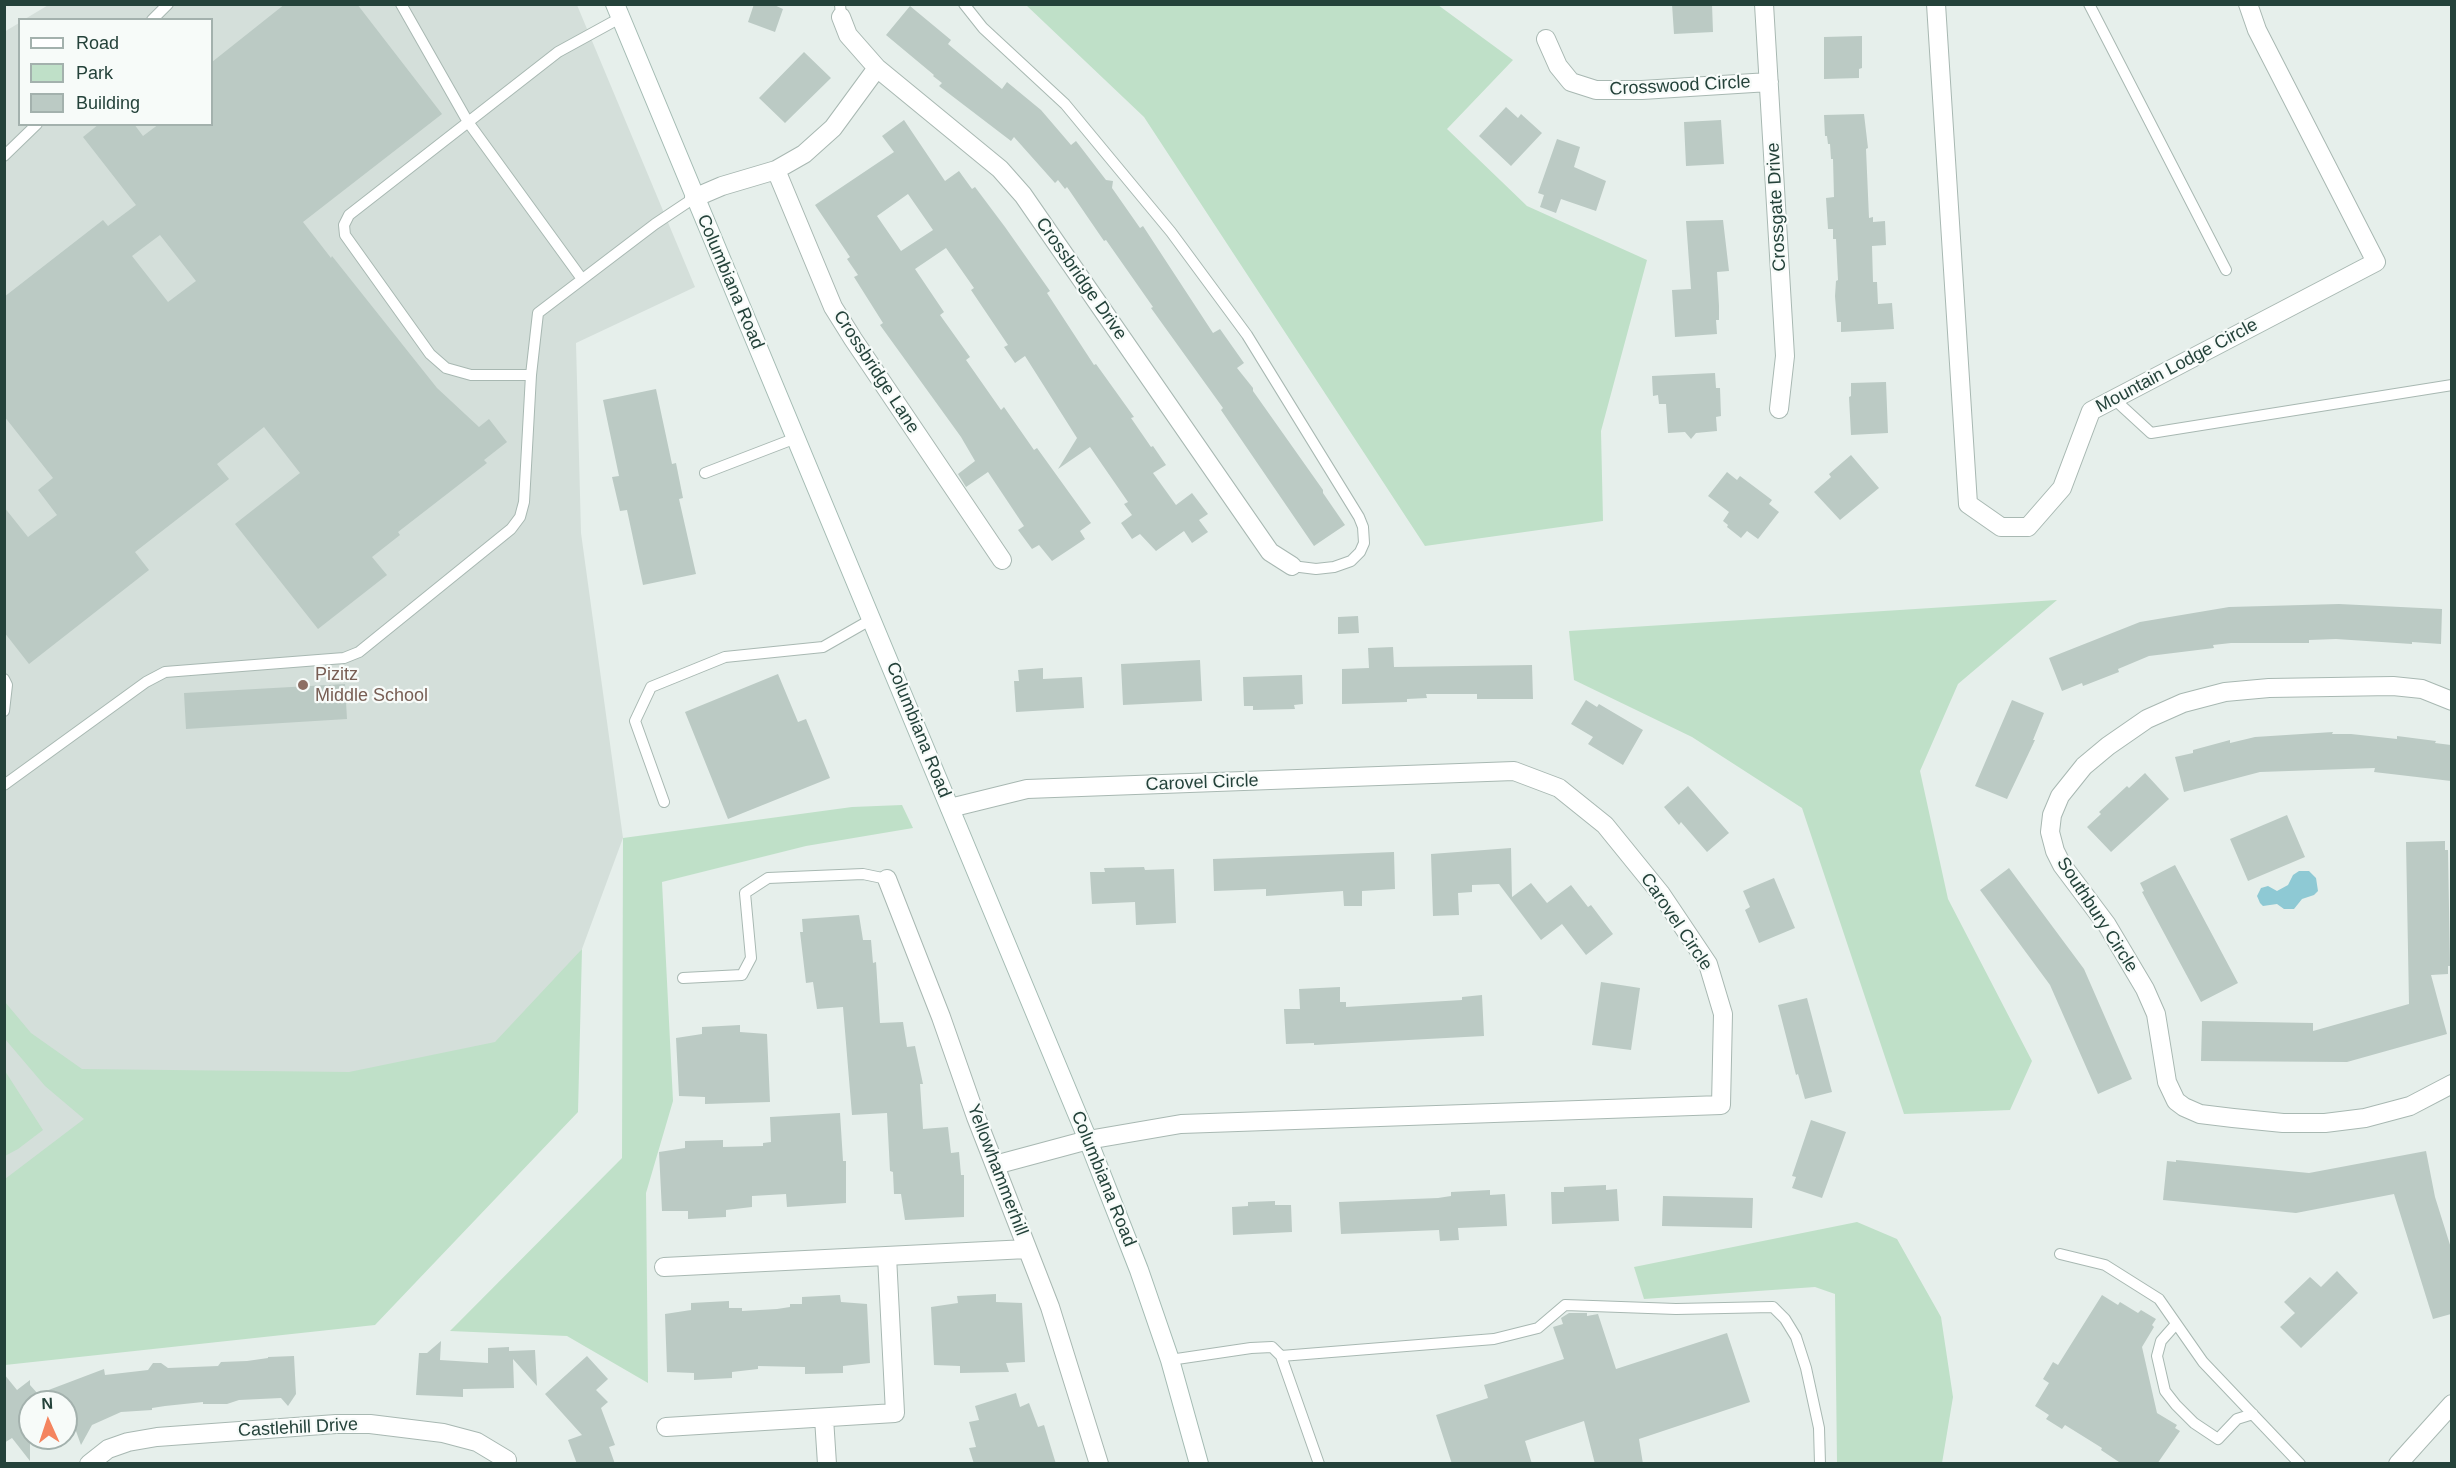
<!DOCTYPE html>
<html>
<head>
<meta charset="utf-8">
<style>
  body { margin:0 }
  #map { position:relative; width:2456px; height:1468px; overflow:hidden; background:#e6efeb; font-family:Arial,sans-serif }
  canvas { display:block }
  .frame { position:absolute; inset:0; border:6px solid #24423a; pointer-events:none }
  .legend { position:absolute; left:18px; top:18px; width:195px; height:108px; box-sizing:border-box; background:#f7fbf9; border:2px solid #a3b1ad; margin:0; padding:8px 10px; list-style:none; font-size:18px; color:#24423a }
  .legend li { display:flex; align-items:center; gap:12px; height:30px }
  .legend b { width:30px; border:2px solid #a3b1ad }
  .north { position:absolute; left:18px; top:1390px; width:60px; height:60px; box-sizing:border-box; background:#f7fbf9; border:2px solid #a3b1ad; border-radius:50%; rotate:357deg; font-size:16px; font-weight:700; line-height:24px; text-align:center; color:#24423a }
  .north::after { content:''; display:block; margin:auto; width:21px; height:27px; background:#f4845f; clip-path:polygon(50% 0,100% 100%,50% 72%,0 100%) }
</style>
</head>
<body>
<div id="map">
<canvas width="2456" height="1468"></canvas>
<div class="frame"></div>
<ul class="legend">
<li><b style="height:8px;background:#fff"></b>Road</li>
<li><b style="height:16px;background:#bfe0c8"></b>Park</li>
<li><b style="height:16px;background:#bbcac4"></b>Building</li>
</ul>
<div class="north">N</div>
</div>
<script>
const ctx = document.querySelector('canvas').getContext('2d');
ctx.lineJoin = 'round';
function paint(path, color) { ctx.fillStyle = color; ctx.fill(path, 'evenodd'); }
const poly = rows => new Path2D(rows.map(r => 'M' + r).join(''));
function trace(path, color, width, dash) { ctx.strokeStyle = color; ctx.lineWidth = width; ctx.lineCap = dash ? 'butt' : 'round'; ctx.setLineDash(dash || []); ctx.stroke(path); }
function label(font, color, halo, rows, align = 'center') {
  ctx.font = font + ' Arial,sans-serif'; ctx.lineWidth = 4.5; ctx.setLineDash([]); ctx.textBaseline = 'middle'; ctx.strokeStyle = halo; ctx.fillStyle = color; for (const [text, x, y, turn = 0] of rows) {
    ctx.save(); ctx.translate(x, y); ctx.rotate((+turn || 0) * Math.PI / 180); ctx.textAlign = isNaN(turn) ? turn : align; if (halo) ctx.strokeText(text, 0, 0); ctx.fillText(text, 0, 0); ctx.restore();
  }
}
paint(poly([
  [50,4,577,5,695,287,576,343,581,533,623,838,582,949,530,1033,4,1232,4,32,19,23,20,124,212,124,212,20,25,19]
]), '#d4dfda');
paint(poly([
  [1026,5,1438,5,1513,60,1447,129,1527,206,1647,260,1601,431,1603,521,1425,546,1144,117],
  [2057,600,1958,684,1920,771,1948,899,2032,1061,2010,1110,1904,1114,1802,808,1692,737,1574,680,1569,631],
  [902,805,913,828,806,846,662,882,673,1101,646,1193,648,1383,567,1336,450,1331,622,1158,623,838,852,807],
  [582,949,578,1112,375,1325,5,1365,5,1179,84,1119,45,1086,5,1039,5,1002,31,1033,82,1069,349,1072,495,1042],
  [5,1071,43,1130,18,1149,5,1156],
  [1857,1222,1897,1239,1941,1317,1953,1397,1942,1463,1837,1463,1835,1294,1815,1287,1644,1299,1634,1267]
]), '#bfe0c8');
paint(poly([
  [2299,871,2309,871,2316,878,2318,891,2314,895,2302,899,2294,909,2284,909,2277,904,2263,906,2260,903,2257,896,2261,888,2268,886,2277,891,2288,885,2293,875]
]), '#8ec9d4');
paint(poly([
  [285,4,357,4,442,114,303,222,331,258,332,256,437,388,479,427,489,419,507,442,484,460,487,463,398,532,400,535,372,557,387,575,318,629,235,524,300,473,264,427,217,464,229,479,135,552,149,570,29,664,4,632,4,507,28,537,57,515,38,490,53,478,4,416,4,297,103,220,108,226,136,205,83,137,99,124,134,124,143,136,159,124,212,124,212,62],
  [160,235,196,281,168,302,132,256],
  [754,4,772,4,783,9,775,32,748,22],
  [1672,4,1712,4,1713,32,1674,34],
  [910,6,951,40,948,44,1002,89,1007,82,1041,110,1071,145,1076,141,1106,180,1113,181,1112,188,1140,228,1143,226,1213,333,1220,329,1244,363,1237,368,1253,388,1253,391,1323,490,1323,493,1345,525,1314,546,1221,410,1223,408,1151,308,1153,307,1106,240,1104,241,1067,187,1065,189,1058,180,1055,183,1014,137,1011,141,939,86,942,83,933,76,934,75,886,35],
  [1862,36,1862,68,1859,69,1859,78,1824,79,1824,37],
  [804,52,831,78,785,123,759,98],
  [1506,107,1518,118,1521,114,1542,133,1511,166,1479,136],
  [1864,114,1868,148,1866,149,1869,218,1873,217,1873,222,1885,221,1886,245,1872,246,1873,282,1877,282,1878,304,1892,303,1894,329,1841,332,1841,322,1837,322,1835,296,1836,281,1838,280,1836,239,1833,239,1833,229,1828,229,1826,198,1834,197,1833,159,1831,159,1830,144,1828,144,1827,136,1825,136,1824,115],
  [904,120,945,181,959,171,972,189,975,187,1005,227,1050,291,1047,293,1094,365,1096,364,1134,417,1131,418,1151,447,1153,446,1166,465,1153,473,1176,505,1192,493,1208,514,1199,520,1208,532,1192,543,1184,531,1156,551,1140,534,1132,539,1121,523,1132,515,1124,504,1128,502,1090,447,1058,469,1077,438,1025,356,1015,363,1004,347,1008,345,971,290,974,288,946,248,915,269,944,312,940,315,970,357,966,360,1001,410,1004,407,1034,450,1037,448,1091,523,1080,531,1085,539,1052,561,1039,545,1032,549,1018,530,1024,526,988,472,966,487,958,474,975,461,961,437,880,325,883,323,854,277,858,275,847,259,850,257,815,205,894,152,882,136],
  [908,194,933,230,901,251,877,216],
  [1721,120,1724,164,1686,166,1684,122],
  [1557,139,1580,147,1574,167,1606,181,1596,211,1561,199,1556,213,1540,207,1544,195,1538,193],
  [1723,220,1729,271,1717,272,1719,306,1719,320,1716,320,1717,334,1675,337,1672,290,1691,289,1686,221],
  [1715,373,1716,388,1720,388,1721,416,1716,417,1717,431,1696,433,1691,439,1685,432,1668,433,1666,404,1659,404,1658,395,1653,396,1652,376],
  [1886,382,1888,433,1851,435,1849,397,1851,396,1851,383],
  [656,389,672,464,676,463,683,498,679,499,696,574,643,585,627,510,620,511,612,477,619,476,603,400],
  [1851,455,1879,488,1840,520,1814,492,1831,477,1829,474],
  [1727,472,1737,480,1740,476,1772,500,1769,504,1779,512,1758,539,1747,531,1741,538,1727,527,1728,525,1723,521,1729,512,1708,496],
  [2339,604,2442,609,2441,644,2412,642,2412,644,2336,639,2309,640,2309,643,2231,643,2213,645,2214,648,2149,656,2118,669,2119,672,2083,686,2082,683,2062,691,2049,658,2140,622,2229,607],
  [1358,616,1359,633,1338,634,1338,617],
  [1393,647,1394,667,1532,665,1533,699,1477,699,1477,694,1426,694,1427,698,1407,699,1407,702,1342,704,1342,669,1369,668,1368,648],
  [1200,660,1202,701,1123,705,1121,664],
  [1043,668,1043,679,1082,677,1084,708,1016,712,1014,681,1019,681,1018,670],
  [778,674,798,722,806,719,830,778,728,819,685,712],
  [1302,675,1303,704,1294,705,1295,709,1253,710,1253,706,1244,706,1243,677],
  [345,684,347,719,186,729,184,693],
  [1586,700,1597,707,1599,704,1643,730,1623,765,1588,744,1593,737,1571,724],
  [2012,700,2044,713,2033,740,2035,740,2007,799,1975,786],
  [2333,732,2332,734,2351,734,2397,739,2397,736,2436,741,2435,743,2451,745,2451,781,2374,772,2375,768,2260,772,2184,792,2175,757,2193,753,2193,750,2230,740,2230,743,2255,737],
  [2145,773,2169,799,2111,852,2087,827,2101,814,2099,812,2127,786,2129,788],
  [1688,786,1729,833,1707,852,1681,822,1679,825,1664,807],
  [2287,815,2305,857,2248,881,2230,839],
  [2445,841,2445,850,2448,850,2450,966,2448,966,2448,974,2431,975,2447,1034,2347,1062,2201,1061,2202,1021,2313,1023,2313,1031,2409,1004,2406,842],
  [1511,848,1512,897,1531,883,1547,903,1571,885,1588,907,1591,905,1613,934,1586,955,1562,924,1541,940,1499,884,1472,885,1472,892,1458,893,1459,915,1433,916,1431,854],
  [1394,852,1395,889,1362,891,1362,906,1344,906,1343,891,1266,896,1266,889,1214,891,1213,859],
  [2175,865,2238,983,2201,1002,2142,892,2144,891,2140,883],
  [1144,867,1145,870,1174,869,1176,923,1136,925,1135,902,1092,904,1090,872,1105,872,1104,868],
  [2009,868,2084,969,2132,1079,2098,1094,2050,985,1980,890],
  [1774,878,1795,928,1759,943,1745,910,1750,907,1743,891],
  [859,915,863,940,871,940,873,963,876,962,880,1023,903,1022,907,1047,915,1046,923,1084,920,1084,923,1129,948,1127,951,1153,959,1152,961,1175,964,1175,964,1217,905,1220,901,1194,894,1194,893,1172,890,1171,887,1113,852,1115,843,1007,817,1009,813,982,806,983,800,932,803,932,802,919],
  [1601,982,1640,988,1631,1050,1592,1045],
  [1340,987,1340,1002,1346,1002,1346,1007,1462,1000,1462,997,1482,995,1484,1036,1314,1045,1314,1043,1286,1044,1284,1009,1300,1009,1299,989],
  [1807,998,1832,1092,1805,1099,1798,1074,1796,1075,1778,1005],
  [740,1025,740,1032,767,1034,770,1102,705,1104,705,1097,679,1096,676,1038,702,1034,702,1027],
  [840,1113,843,1161,846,1161,846,1203,787,1207,786,1194,752,1196,752,1207,726,1210,726,1217,688,1219,688,1211,662,1211,659,1152,685,1148,685,1141,723,1140,723,1147,763,1146,763,1143,771,1142,770,1117],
  [1811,1120,1846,1132,1822,1198,1792,1188,1796,1177,1792,1176],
  [2426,1151,2435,1197,2451,1248,2451,1314,2433,1319,2394,1194,2296,1213,2163,1200,2167,1161,2176,1162,2176,1160,2309,1173],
  [1606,1185,1606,1190,1617,1189,1619,1221,1552,1224,1551,1192,1564,1192,1564,1187],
  [1490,1190,1490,1195,1505,1194,1507,1226,1458,1228,1459,1240,1440,1241,1439,1230,1341,1234,1339,1202,1438,1198,1451,1196,1451,1192],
  [1663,1196,1753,1198,1752,1228,1662,1226],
  [1275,1201,1275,1205,1291,1205,1292,1232,1233,1235,1232,1207,1248,1206,1248,1202],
  [2337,1271,2358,1293,2301,1348,2280,1327,2295,1313,2284,1302,2310,1277,2321,1287],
  [996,1294,996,1302,1022,1303,1025,1362,1006,1363,1009,1372,960,1373,960,1366,934,1365,931,1307,958,1303,957,1296],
  [840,1295,841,1302,867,1304,870,1363,843,1366,843,1373,805,1374,805,1367,758,1366,758,1369,732,1372,732,1378,694,1380,694,1373,667,1372,665,1314,691,1310,691,1303,729,1301,729,1308,742,1308,742,1311,777,1309,790,1307,790,1304,802,1304,802,1297],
  [2102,1295,2118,1305,2120,1302,2138,1313,2141,1310,2156,1319,2152,1325,2154,1327,2142,1347,2157,1413,2177,1425,2175,1428,2180,1431,2157,1464,2122,1464,2101,1450,2102,1448,2065,1425,2062,1429,2046,1419,2049,1415,2035,1406,2049,1383,2043,1379,2053,1362,2058,1365],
  [1569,1313,1587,1313,1587,1316,1598,1314,1616,1369,1727,1333,1750,1402,1639,1439,1643,1464,1595,1464,1584,1421,1525,1441,1532,1464,1452,1464,1436,1415,1488,1398,1484,1385,1564,1359,1553,1327,1563,1324,1561,1318],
  [441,1341,440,1360,488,1363,488,1348,509,1347,509,1351,535,1350,537,1386,513,1359,514,1388,463,1389,463,1397,416,1395,419,1353,427,1353],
  [294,1356,296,1394,288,1406,281,1398,239,1400,227,1404,203,1404,203,1402,165,1406,152,1408,152,1410,121,1412,92,1425,81,1445,72,1420,70,1421,66,1412,66,1402,30,1402,30,1461,12,1438,4,1443,4,1374,17,1390,30,1380,30,1385,38,1394,104,1369,105,1375,148,1370,153,1363,161,1363,168,1368,218,1366,221,1362,247,1361,268,1358,268,1357],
  [587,1356,608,1379,596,1390,608,1402,601,1408,615,1445,609,1447,615,1464,577,1464,568,1440,582,1435,545,1394],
  [1016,1393,1020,1407,1029,1403,1038,1427,1044,1425,1056,1464,974,1464,969,1448,976,1447,969,1422,979,1420,975,1406]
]), '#bbcac4');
const lane = poly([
  [401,4,468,122,582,279],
  [840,4,841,17],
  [964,4,983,28,1065,104,1171,232,1247,335,1359,517,1363,527,1364,543,1360,552,1351,561,1334,567,1316,569,1292,566],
  [2089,4,2226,270],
  [152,20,168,4],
  [4,156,37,124],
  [531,375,471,375,446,368,430,354,345,235,344,225,349,215,558,52,620,18],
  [2114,399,2151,433,2452,385],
  [705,473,796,438],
  [4,679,7,685,4,711],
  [4,785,146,682,165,672,344,658,359,652,511,529,520,517,524,502,531,375,538,313,655,224,694,198],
  [664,802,635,721,651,687,725,657,823,647,872,619],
  [683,978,742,975,751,958,745,893,768,878,863,874,887,879],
  [2060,1254,2105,1265,2159,1299,2203,1362,2300,1464],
  [2176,1324,2161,1341,2157,1356,2165,1391,2176,1405,2194,1423,2218,1439,2237,1419,2253,1414],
  [1281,1356,1494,1339,1538,1328,1565,1305,1676,1309,1773,1307,1785,1319,1796,1337,1806,1368,1819,1428,1820,1464],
  [1170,1360,1251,1348,1272,1347,1281,1356,1319,1464]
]);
const street = poly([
  [1764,4,1785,356,1779,409],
  [1936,4,1968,504,2001,527,2028,527,2062,488,2091,411,2376,262,2257,30,2248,4],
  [841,17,848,35,877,68,1000,169,1023,195,1270,552,1292,566],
  [1546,39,1558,66,1571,82,1596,90,1642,90,1769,82],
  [776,170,833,307,853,339,1002,560],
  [694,198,722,186,776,170,804,154,833,128,877,68],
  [2452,701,2422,689,2393,686,2269,688,2225,692,2183,703,2147,719,2108,746,2084,766,2060,796,2052,815,2050,832,2055,851,2062,865,2107,925,2145,989,2156,1014,2167,1082,2176,1101,2184,1107,2200,1114,2233,1118,2283,1123,2325,1123,2365,1118,2410,1106,2452,1084],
  [950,808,1027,789,1514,771,1559,788,1605,825,1661,894,1708,964,1723,1014,1721,1105,1181,1124,1088,1140,995,1165],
  [887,879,941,1017,976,1117,1050,1307,1099,1464],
  [664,1267,1027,1249],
  [824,1418,827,1464],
  [666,1427,895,1413,887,1256],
  [89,1464,108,1449,128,1442,157,1437,336,1424,370,1424,443,1433,477,1442,507,1460],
  [2398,1464,2452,1404]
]);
const secondary = poly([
  [615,4,1088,1140,1139,1270,1170,1360,1199,1464]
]);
trace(lane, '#a8b8b2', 12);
trace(street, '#a8b8b2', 20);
trace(secondary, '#a4bbb3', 20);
trace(lane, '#fff', 10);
trace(street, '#fff', 18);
trace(secondary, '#fff', 18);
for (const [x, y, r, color] of [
  [303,685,6,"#8d6e63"]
]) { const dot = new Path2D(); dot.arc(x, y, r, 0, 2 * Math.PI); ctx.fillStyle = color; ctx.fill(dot); trace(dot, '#f7fbf9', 2); }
label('18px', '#24423a', '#f7fbf9', [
  ["Crosswood Circle",1680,86,-3],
  ["Crossgate Drive",1777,207,-93],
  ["Crossbridge Drive",1081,279,55],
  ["Columbiana Road",730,282,67],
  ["Mountain Lodge Circle",2177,366,-28],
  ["Crossbridge Lane",876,372,57],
  ["Columbiana Road",918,730,68],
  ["Carovel Circle",1202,783,-2],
  ["Southbury Circle",2097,915,57],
  ["Carovel Circle",1676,922,56],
  ["Yellowhammerhill",997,1170,69],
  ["Columbiana Road",1103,1179,68],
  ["Castlehill Drive",298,1428,-3]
]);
label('18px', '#785e54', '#f7fbf9', [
  ["Pizitz",315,675],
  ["Middle School",315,696]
], 'left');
</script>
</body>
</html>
